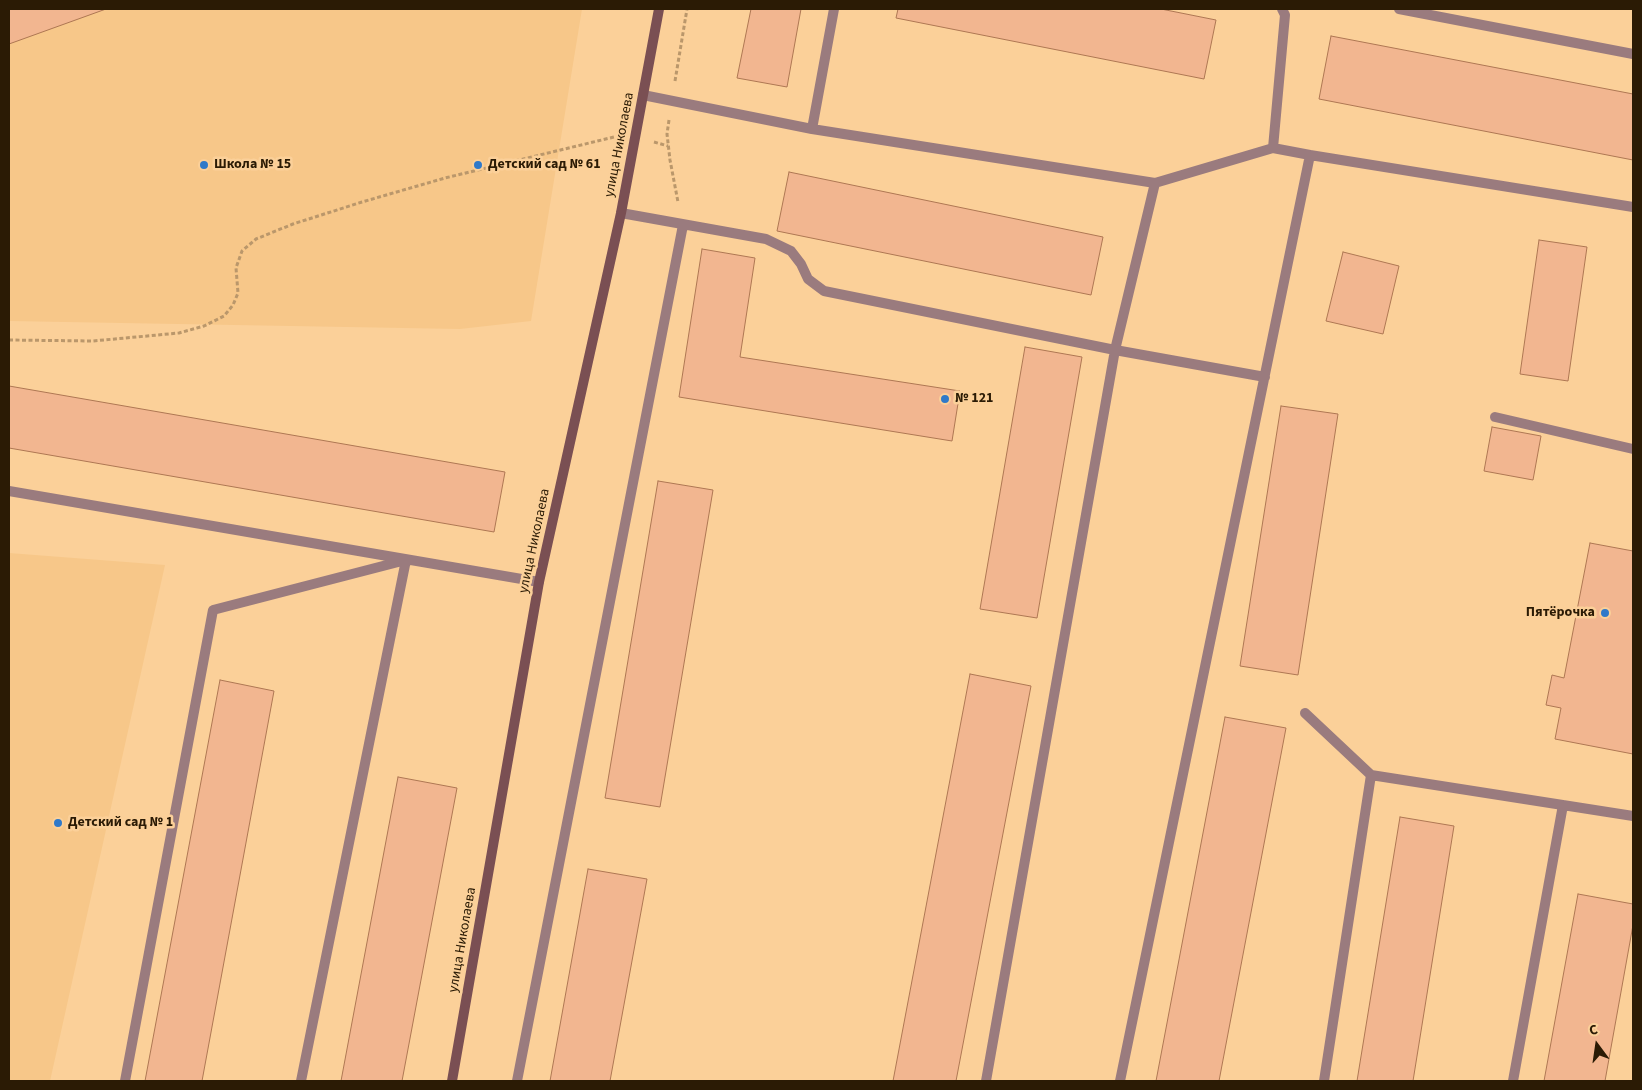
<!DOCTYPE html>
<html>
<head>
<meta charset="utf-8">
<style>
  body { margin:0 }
  #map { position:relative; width:1642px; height:1090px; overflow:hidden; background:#fbd099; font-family:"Source Sans 3",sans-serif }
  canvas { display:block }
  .frame { position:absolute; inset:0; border:10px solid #2b1b05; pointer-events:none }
  .north { position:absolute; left:1572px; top:1020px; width:50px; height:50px; -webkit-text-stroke:4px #fbd099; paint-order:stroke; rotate:346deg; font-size:14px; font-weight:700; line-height:20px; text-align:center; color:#2b1b05 }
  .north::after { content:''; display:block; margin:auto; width:18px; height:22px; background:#2b1b05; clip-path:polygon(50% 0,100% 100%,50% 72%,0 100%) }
</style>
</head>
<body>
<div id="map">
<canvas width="1642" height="1090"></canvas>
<div class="frame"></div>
<div class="north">С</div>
</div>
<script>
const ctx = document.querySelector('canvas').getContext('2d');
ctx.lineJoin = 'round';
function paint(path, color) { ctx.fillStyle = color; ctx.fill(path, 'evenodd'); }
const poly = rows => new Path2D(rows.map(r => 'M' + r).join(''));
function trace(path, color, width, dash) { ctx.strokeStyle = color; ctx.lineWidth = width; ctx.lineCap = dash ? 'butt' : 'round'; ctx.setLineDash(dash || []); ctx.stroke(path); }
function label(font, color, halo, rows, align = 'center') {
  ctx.font = font + ' "Source Sans 3",sans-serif'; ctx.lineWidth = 5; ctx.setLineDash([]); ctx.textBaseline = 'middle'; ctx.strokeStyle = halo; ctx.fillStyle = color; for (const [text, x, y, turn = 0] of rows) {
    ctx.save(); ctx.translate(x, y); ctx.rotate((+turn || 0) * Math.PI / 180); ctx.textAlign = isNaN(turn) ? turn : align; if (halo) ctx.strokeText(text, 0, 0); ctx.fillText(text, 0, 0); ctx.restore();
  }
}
paint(poly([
  [9,9,582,9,531,321,460,329,9,321],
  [9,553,165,565,50,1081,9,1081]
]), '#f7c789');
const building = poly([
  [9,9,106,9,9,44,9,9],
  [751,9,801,9,787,87,737,78,751,9],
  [898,9,1161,9,1216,20,1204,79,896,18,898,9],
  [1331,36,1633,94,1633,160,1319,99,1331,36],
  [789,172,1103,237,1091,295,777,231,789,172],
  [1539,240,1587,247,1568,381,1520,374,1539,240],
  [702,249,755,258,740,357,960,391,952,441,679,397,702,249],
  [1343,252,1399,266,1383,334,1326,321,1343,252],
  [1025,347,1082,357,1037,618,980,609,1025,347],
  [9,386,505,472,494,532,9,448,9,386],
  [1281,406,1338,414,1298,675,1240,666,1281,406],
  [1492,427,1541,436,1533,480,1484,471,1492,427],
  [658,481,713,490,660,807,605,798,658,481],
  [1590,543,1633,551,1633,754,1555,739,1561,708,1546,705,1552,675,1564,678,1590,543],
  [970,674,1031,686,956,1081,893,1081,970,674],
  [220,680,274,691,202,1081,145,1081,220,680],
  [1225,717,1286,728,1219,1081,1156,1081,1225,717],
  [398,777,457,788,402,1081,341,1081,398,777],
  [1400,817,1454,826,1413,1081,1357,1081,1400,817],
  [588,869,647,879,610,1081,550,1081,588,869],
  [1578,894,1633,904,1633,925,1605,1081,1544,1081,1578,894]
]);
paint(building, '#f2b690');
trace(building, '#ae7753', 1);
trace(poly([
  [675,81,687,9],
  [669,120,667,134,670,160,678,202],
  [654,142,668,146],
  [9,340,93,341,179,333,204,326,224,316,233,305,238,293,236,268,242,251,256,239,293,224,362,202,445,178,614,137]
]), '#ba976b', 3, [4, 2.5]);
trace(poly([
  [1282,9,1285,15,1273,148,1310,155,1633,207],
  [1399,9,1633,54],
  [643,95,812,129,1155,183,1273,148],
  [812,129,834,9],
  [621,213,766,239,791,251,801,264,808,279,824,291,1115,350,1265,377],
  [1495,417,1633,449],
  [9,491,539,582],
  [1305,713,1371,775,1633,816],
  [125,1081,213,610,406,560,301,1081],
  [517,1081,683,225],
  [986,1081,1115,350,1155,183],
  [1120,1081,1310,155],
  [1324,1081,1371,775],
  [1513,1081,1563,805]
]), '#9a7b7e', 10);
trace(poly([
  [452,1081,539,582,621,213,659,9]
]), '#7a4f53', 10);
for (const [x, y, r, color] of [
  [204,165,5,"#2f79c9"],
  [478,165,5,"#2f79c9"],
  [945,399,5,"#2f79c9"],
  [1605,613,5,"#2f79c9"],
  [58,823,5,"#2f79c9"]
]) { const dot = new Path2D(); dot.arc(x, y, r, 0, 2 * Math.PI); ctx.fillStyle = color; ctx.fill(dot); trace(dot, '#fbd099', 2); }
label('14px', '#2b1b05', '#fbd099', [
  ["улица Николаева",620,145,-79],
  ["улица Николаева",535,541,-78],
  ["улица Николаева",463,940,-80]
]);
label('bold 14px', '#2b1b05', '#fbd099', [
  ["Школа № 15",214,165],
  ["Детский сад № 61",488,165],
  ["№ 121",955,399],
  ["Пятёрочка",1595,613,"right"],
  ["Детский сад № 1",68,823]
], 'left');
</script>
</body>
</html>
